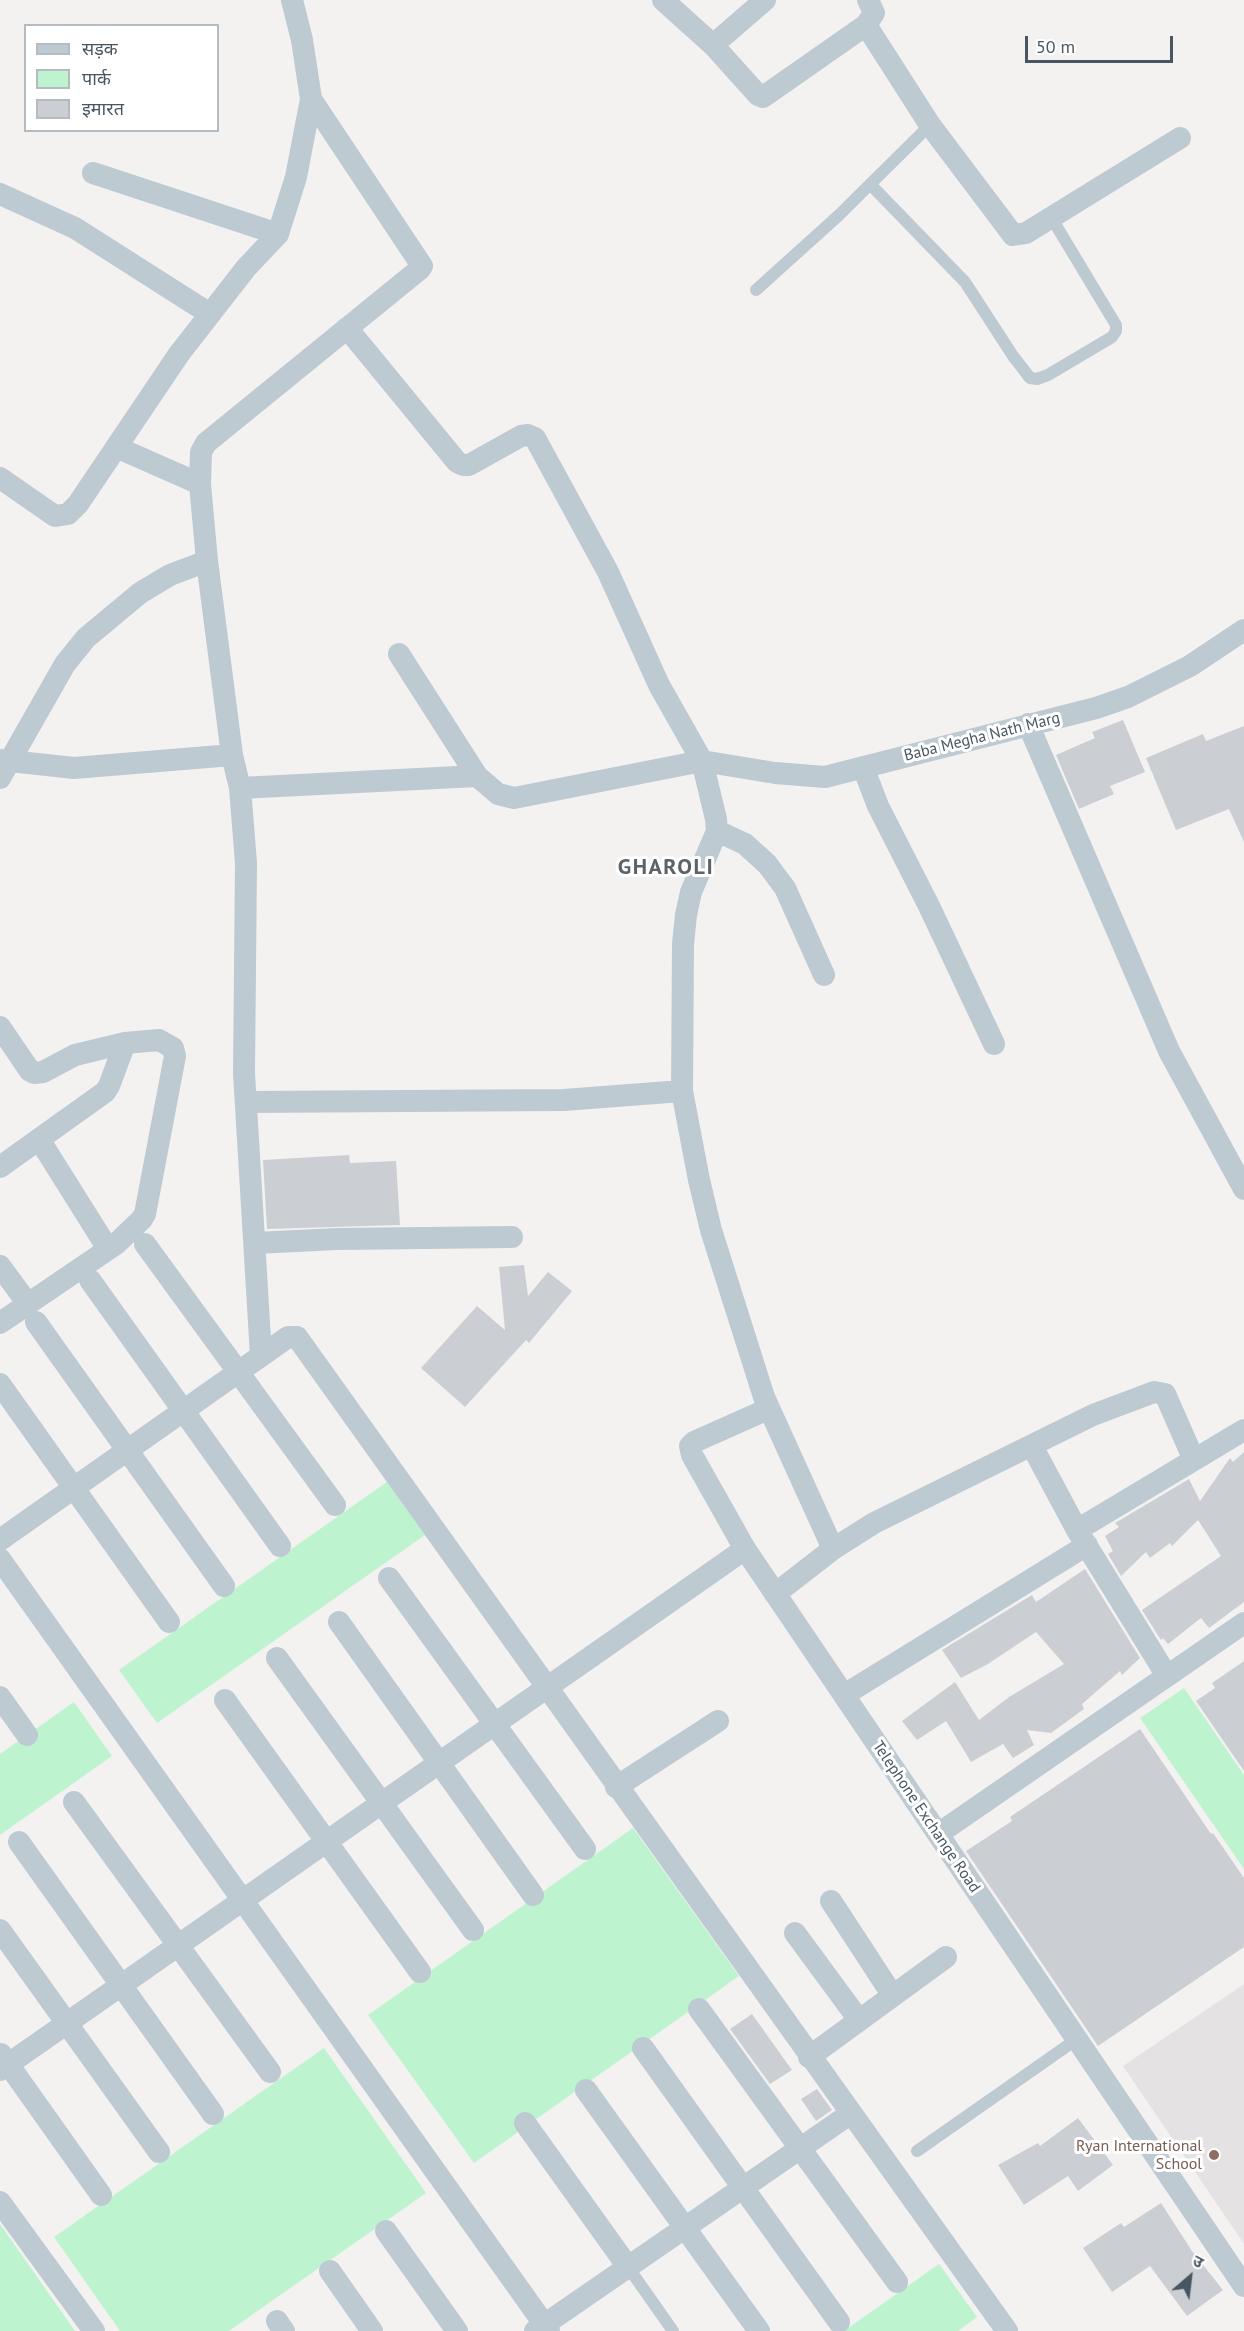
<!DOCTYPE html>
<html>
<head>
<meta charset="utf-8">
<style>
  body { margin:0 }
  #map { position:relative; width:1244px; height:2331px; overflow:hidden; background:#f4f1f1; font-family:"PT Sans","Noto Sans Devanagari",sans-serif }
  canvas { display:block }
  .legend { position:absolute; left:24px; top:24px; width:195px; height:108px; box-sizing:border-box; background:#fff; border:2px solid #b5bbc0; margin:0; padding:8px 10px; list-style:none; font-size:18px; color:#475661 }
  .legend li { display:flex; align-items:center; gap:12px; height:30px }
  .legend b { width:30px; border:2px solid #b5bbc0 }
  .north { position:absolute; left:1160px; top:2247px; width:60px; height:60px; -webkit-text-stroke:4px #fff; paint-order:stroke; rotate:28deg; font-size:16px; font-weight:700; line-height:24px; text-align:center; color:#475661 }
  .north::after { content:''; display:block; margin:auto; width:21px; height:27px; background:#475661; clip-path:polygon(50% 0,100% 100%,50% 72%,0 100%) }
  .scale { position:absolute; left:1025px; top:36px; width:148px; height:27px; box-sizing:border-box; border:3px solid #475661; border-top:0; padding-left:8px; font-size:18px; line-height:21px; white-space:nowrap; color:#475661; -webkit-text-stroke:4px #fff; paint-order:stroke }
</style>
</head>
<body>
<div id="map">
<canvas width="1244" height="2331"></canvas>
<ul class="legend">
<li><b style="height:8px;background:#becad2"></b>सड़क</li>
<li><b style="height:16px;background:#bdf4cf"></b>पार्क</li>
<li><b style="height:16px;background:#cbcfd4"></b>इमारत</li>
</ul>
<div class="north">उ</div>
<div class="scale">50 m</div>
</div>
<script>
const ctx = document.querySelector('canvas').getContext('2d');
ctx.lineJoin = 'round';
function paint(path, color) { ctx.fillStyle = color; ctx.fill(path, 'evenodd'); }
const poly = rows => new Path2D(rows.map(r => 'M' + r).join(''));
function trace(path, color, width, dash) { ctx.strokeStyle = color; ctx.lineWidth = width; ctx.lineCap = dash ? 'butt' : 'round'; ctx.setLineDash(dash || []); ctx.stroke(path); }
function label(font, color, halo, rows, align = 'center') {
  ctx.font = font + ' "PT Sans",sans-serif'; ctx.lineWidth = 6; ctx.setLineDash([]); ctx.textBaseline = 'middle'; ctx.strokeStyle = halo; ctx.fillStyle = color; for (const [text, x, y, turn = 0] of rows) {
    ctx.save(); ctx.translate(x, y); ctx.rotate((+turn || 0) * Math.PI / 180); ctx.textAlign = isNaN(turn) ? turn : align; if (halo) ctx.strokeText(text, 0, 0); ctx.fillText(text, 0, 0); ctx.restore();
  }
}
paint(poly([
  [1244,1984,1244,2244,1123,2066]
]), '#e5e2e3');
paint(poly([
  [387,1482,425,1535,157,1723,119,1670],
  [1184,1688,1244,1775,1244,1869,1140,1718],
  [74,1702,112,1756,0,1835,0,1754],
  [633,1828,739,1976,474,2163,368,2015],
  [324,2048,426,2193,229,2331,120,2331,54,2237],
  [0,2224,75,2331,0,2331],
  [939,2264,977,2317,958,2331,844,2331]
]), '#bdf4cf');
paint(poly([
  [1123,720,1145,772,1110,786,1114,794,1079,809,1056,755,1095,738,1092,732],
  [1244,726,1244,842,1229,809,1176,830,1146,758,1203,734,1206,741],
  [349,1155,350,1163,396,1161,400,1225,267,1229,263,1160],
  [524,1265,528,1296,548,1272,572,1291,529,1343,526,1340,465,1407,421,1368,477,1306,505,1330,499,1267],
  [1244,1452,1244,1602,1209,1628,1201,1618,1168,1644,1163,1638,1161,1640,1142,1610,1221,1556,1198,1520,1172,1546,1170,1543,1150,1558,1146,1552,1121,1576,1108,1554,1113,1551,1105,1536,1119,1527,1115,1523,1189,1479,1200,1501,1230,1458,1233,1462],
  [1085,1569,1140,1658,1122,1675,1120,1671,1082,1704,1084,1709,1051,1733,1027,1730,1034,1745,1013,1758,1003,1744,971,1762,946,1721,917,1740,902,1721,955,1682,979,1720,1009,1697,1064,1664,1036,1632,988,1664,961,1678,942,1650,1032,1595,1036,1602],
  [1244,1661,1244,1771,1196,1701,1215,1688,1212,1683],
  [1140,1729,1211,1834,1213,1833,1244,1878,1244,1947,1098,2046,966,1851,1012,1821,1010,1817],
  [752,2014,792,2070,770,2084,730,2029],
  [817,2089,832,2110,816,2121,801,2099],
  [1078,2118,1113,2165,1078,2191,1068,2176,1024,2205,998,2165,1038,2143,1040,2146],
  [1161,2203,1192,2251,1223,2290,1187,2316,1150,2266,1112,2292,1083,2248,1121,2223,1124,2227]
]), '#cbcfd4');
trace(poly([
  [870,184,965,282,1013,356,1030,378,1037,379,1048,375,1112,337,1116,331,1116,325,1051,217],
  [756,290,838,216,930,125],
  [917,2151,1077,2039],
  [628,2267,673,2331]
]), '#becad2', 12);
trace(poly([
  [663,0,713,45,758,95,763,97,866,25,874,13,868,0],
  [866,25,930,125,1013,235,1026,233,1180,138],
  [713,45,765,0],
  [93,173,278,234],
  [0,194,75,228,210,314],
  [347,328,457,462,463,465,469,465,521,436,528,435,535,438,608,572,659,685,702,761,716,819,717,831,691,892,686,915,683,944,682,1091],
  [116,447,200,484],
  [0,478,55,516,68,514,78,504,179,354,246,268,278,234,296,177,311,99],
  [399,654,477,776],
  [1028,724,1169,1051,1244,1189],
  [232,755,207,561,200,484,201,452,206,443,420,269,422,266,311,99,302,40,292,0],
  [0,760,74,768,232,755,240,788,477,776,498,794,514,798,702,761,775,773,825,777,1096,708,1128,697,1190,666,1244,630],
  [863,767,878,806,929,906,994,1044],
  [0,778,65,664,86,638,140,593,170,575,207,561],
  [240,788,246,863,244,1073,261,1356],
  [717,831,745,844,767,864,785,888,824,975],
  [0,1027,30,1071,34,1073,43,1072,75,1055,125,1043,159,1040,173,1048,175,1056,145,1214,142,1219,116,1244,0,1323],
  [246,1102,564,1100,682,1091,699,1180,711,1230,764,1397,833,1549],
  [39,1139,108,1249],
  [0,1167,105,1092,109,1086,125,1043],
  [255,1243,337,1239,512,1237],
  [145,1244,335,1505],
  [0,1266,28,1304],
  [90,1280,280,1546],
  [36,1322,224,1586],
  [0,1384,169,1622],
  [768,1409,694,1442,690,1446,692,1455,745,1549,1244,2286],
  [1032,1446,1077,1530,1167,1676],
  [1077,1530,1244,1430],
  [0,1540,288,1337,297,1337,1007,2331],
  [0,1559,549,2331],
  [389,1578,585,1849],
  [775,1594,833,1549,874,1523,1093,1415,1154,1392,1165,1394,1194,1460],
  [339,1622,533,1895],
  [277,1658,473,1930],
  [844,1695,1087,1545],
  [0,1697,27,1735],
  [225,1700,420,1972],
  [616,1787,718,1721],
  [74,1802,270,2072],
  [938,1834,1244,1623],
  [19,1842,213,2114],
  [831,1901,893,1996],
  [0,1930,159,2152],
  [795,1933,859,2020],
  [699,2009,897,2282],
  [643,2048,839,2322],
  [1,2054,101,2195],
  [809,2057,946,1957],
  [0,2070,745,1549],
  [586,2090,759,2331],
  [525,2123,628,2267],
  [0,2202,94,2331],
  [386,2231,457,2331],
  [330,2271,372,2331],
  [277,2321,284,2331],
  [535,2331,850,2114]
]), '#becad2', 22);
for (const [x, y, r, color] of [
  [1214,2155,6,"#8d6e63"]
]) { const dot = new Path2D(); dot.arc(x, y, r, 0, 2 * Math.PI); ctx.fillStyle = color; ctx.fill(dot); trace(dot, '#fff', 2); }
label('16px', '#475661', '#fff', [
  ["Baba Megha Nath Marg",982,737,-14],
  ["Telephone Exchange Road",926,1817,56]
]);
label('16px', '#785e54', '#fff', [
  ["Ryan International",1202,2146],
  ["School",1202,2164]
], 'right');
ctx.letterSpacing = '1.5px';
label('bold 22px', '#5d6267', '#fff', [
  ["GHAROLI",666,868]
]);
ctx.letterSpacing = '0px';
</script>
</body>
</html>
